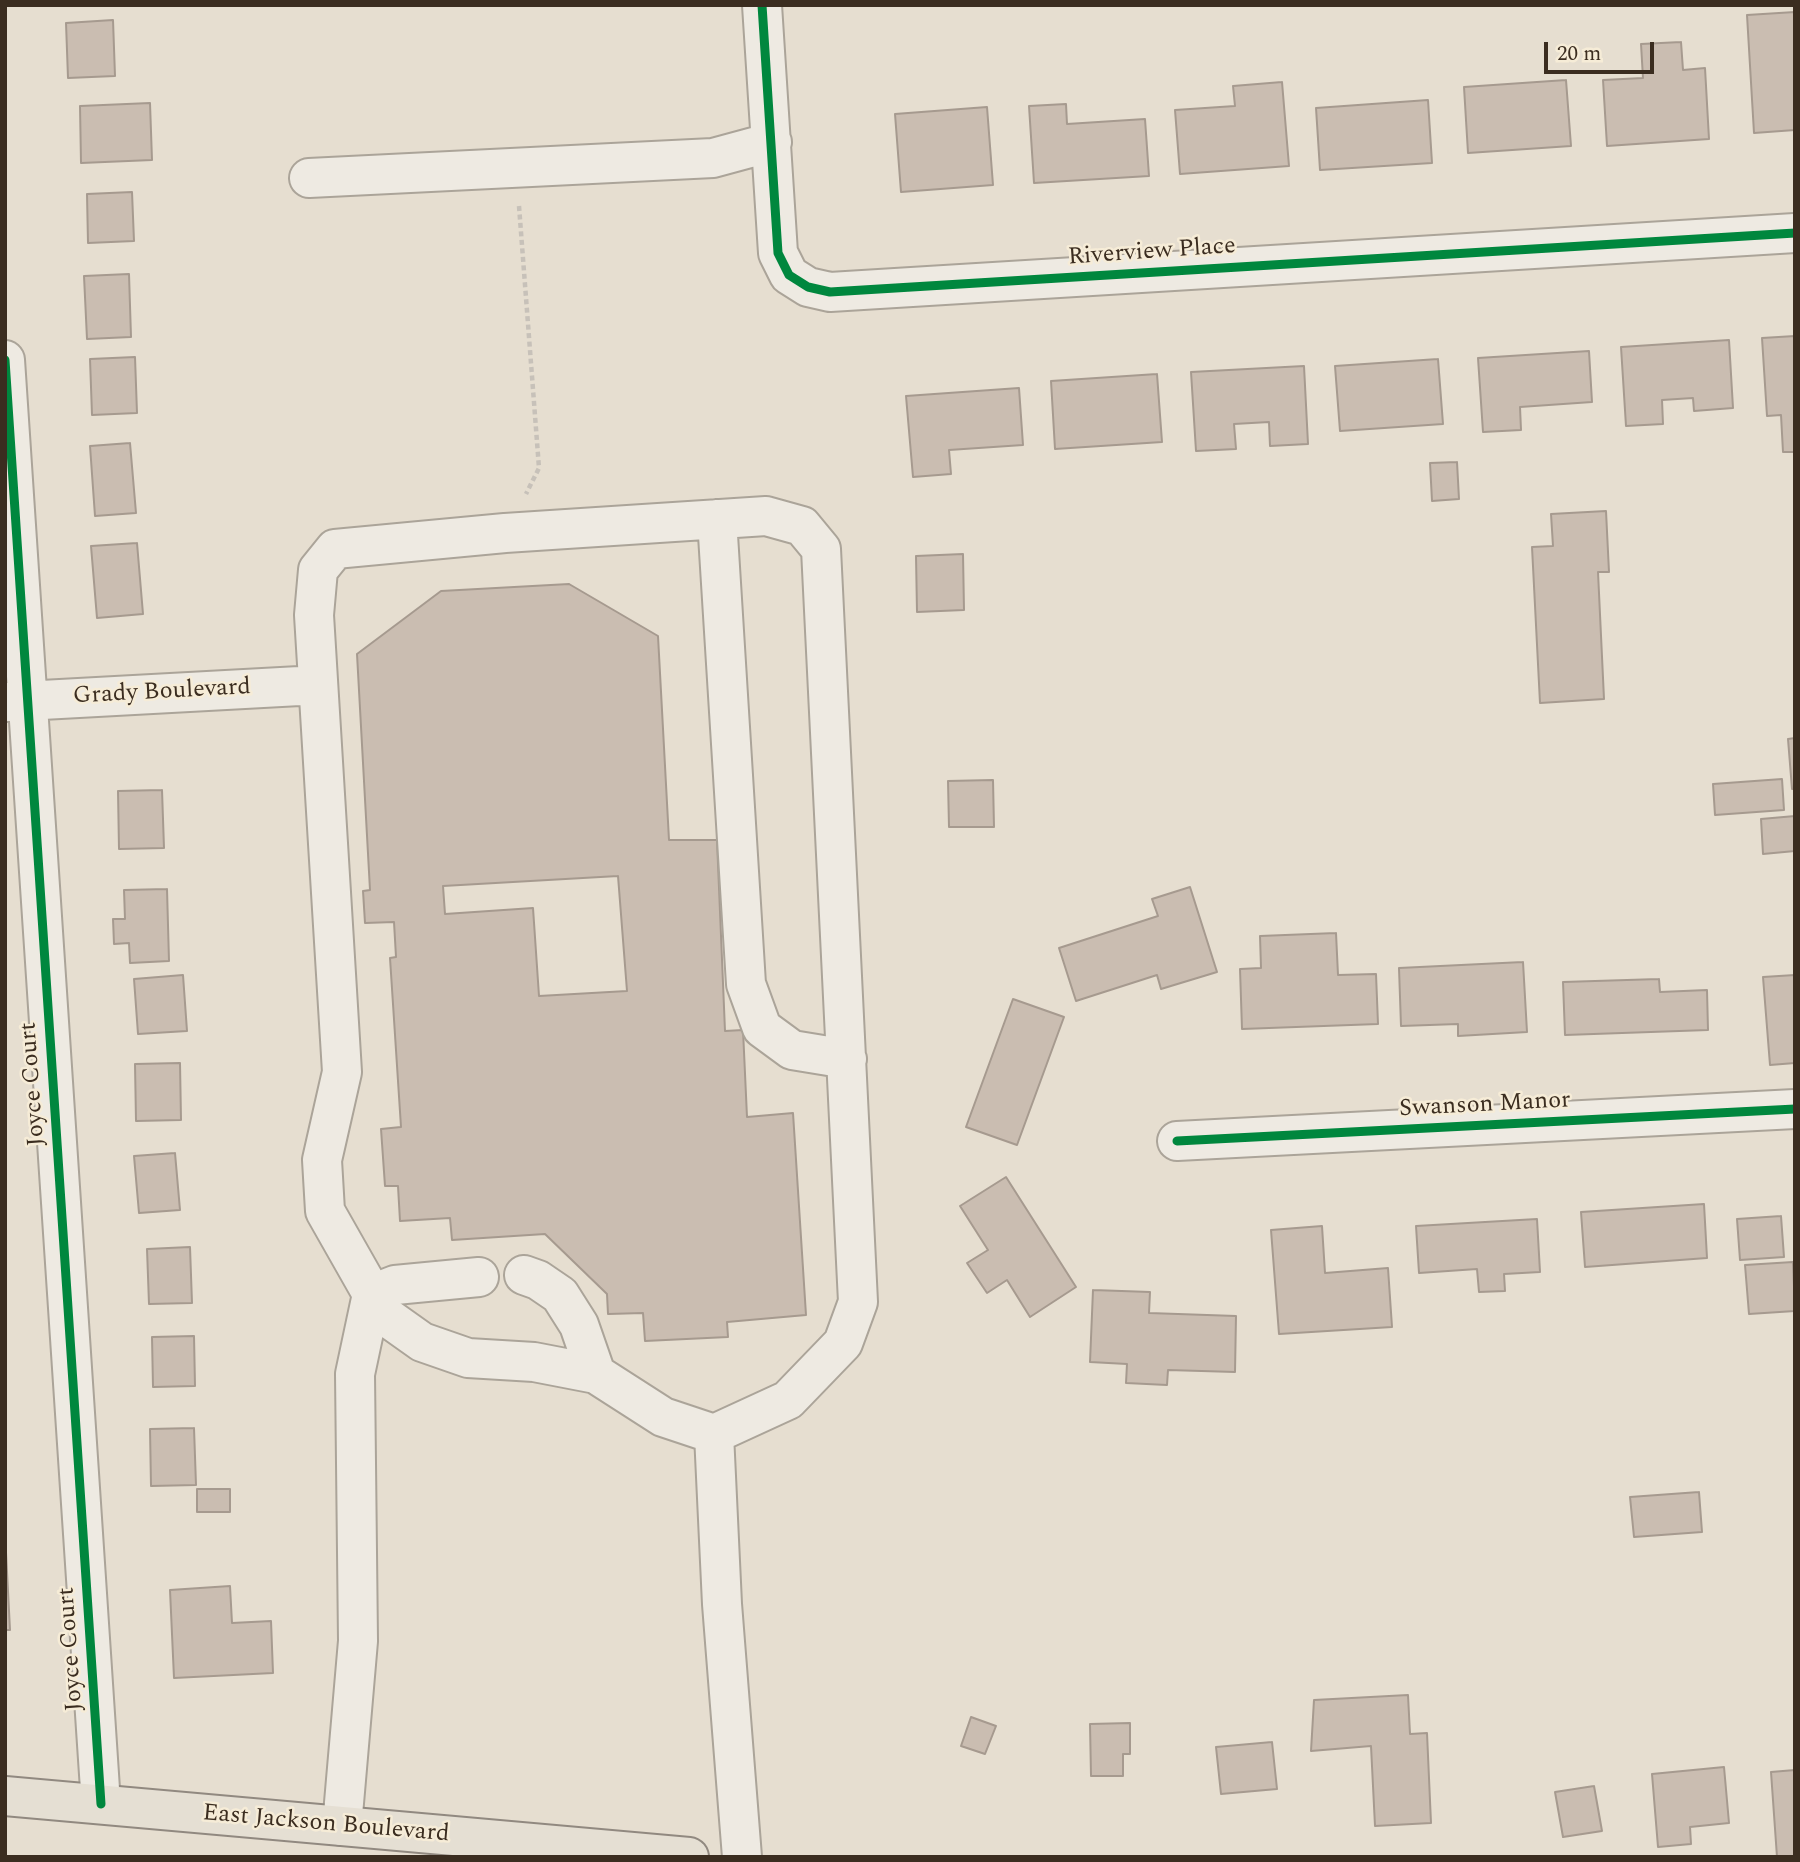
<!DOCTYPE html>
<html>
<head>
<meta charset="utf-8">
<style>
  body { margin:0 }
  #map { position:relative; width:1800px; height:1862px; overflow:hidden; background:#e6ded0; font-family:Spectral,serif }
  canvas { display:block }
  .frame { position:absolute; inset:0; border:7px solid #3b2d20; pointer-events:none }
  .scale { position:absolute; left:1544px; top:42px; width:110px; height:32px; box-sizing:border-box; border:4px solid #3b2d20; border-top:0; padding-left:9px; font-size:21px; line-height:24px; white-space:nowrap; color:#3b2d20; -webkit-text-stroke:5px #f6ecd7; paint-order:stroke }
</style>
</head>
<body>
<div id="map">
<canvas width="1800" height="1862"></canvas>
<div class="frame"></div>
<div class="scale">20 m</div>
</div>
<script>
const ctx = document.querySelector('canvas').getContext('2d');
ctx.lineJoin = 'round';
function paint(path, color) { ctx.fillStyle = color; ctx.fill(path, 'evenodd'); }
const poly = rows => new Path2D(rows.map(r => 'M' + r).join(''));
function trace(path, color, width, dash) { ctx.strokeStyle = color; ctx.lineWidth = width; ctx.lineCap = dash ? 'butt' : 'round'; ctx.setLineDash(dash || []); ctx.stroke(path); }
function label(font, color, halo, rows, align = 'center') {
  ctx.font = font + ' Spectral,serif'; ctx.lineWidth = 5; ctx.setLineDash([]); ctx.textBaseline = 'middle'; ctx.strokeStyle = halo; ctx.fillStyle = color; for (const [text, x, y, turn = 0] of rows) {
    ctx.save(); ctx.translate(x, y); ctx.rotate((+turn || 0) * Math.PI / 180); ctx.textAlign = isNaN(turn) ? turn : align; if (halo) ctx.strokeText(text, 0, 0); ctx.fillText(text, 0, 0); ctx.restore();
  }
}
const building = poly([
  [1795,12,1795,130,1754,133,1747,15,1795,12],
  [113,20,115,76,68,78,66,23,113,20],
  [1681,42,1683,70,1705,68,1709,139,1607,146,1603,80,1643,78,1641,44,1681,42],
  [1566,80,1571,146,1468,153,1464,87,1566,80],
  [1282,82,1289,166,1180,174,1175,110,1235,106,1233,86,1282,82],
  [1428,100,1432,163,1320,170,1316,108,1428,100],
  [150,103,152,160,81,163,80,106,150,103],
  [1066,104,1067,124,1145,119,1149,176,1034,183,1029,106,1066,104],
  [987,107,993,185,901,192,895,114,987,107],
  [132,192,134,241,88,243,87,194,132,192],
  [129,274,131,337,87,339,84,276,129,274],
  [1795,336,1795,452,1783,452,1781,415,1767,416,1762,338,1795,336],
  [1729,340,1733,408,1694,411,1693,398,1662,400,1663,424,1626,426,1621,347,1729,340],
  [1589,351,1592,402,1520,407,1521,430,1483,432,1478,358,1589,351],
  [135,357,137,413,92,415,90,359,135,357],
  [1438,359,1443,424,1340,431,1335,366,1438,359],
  [1304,366,1308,444,1270,446,1269,422,1234,424,1236,449,1196,451,1191,372,1304,366],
  [1157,374,1162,442,1055,449,1051,381,1157,374],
  [1019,388,1023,445,949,450,951,474,913,477,906,396,1019,388],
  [130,443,136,513,95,516,90,446,130,443],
  [1457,462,1459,499,1432,501,1430,463,1457,462],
  [1606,511,1609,572,1598,572,1604,699,1540,703,1532,547,1553,546,1551,514,1606,511],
  [137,543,143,614,97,618,91,546,137,543],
  [963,554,964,610,917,612,916,556,963,554],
  [569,584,658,636,669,840,717,840,725,1031,743,1030,747,1117,793,1113,806,1315,727,1322,728,1337,645,1341,643,1313,608,1314,607,1294,545,1234,452,1240,450,1218,400,1221,398,1186,385,1186,381,1129,401,1127,390,958,396,957,394,922,365,923,363,891,370,890,357,654,441,591,569,584],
  [618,876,627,991,539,996,533,908,445,914,443,886,618,876],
  [1795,738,1795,789,1792,789,1788,739,1795,738],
  [1782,779,1784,810,1715,815,1713,784,1782,779],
  [993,780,994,827,949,827,948,781,993,780],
  [162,790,164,848,119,849,118,791,162,790],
  [1795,816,1795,851,1763,854,1761,819,1795,816],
  [1190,887,1217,972,1161,989,1157,975,1076,1001,1059,948,1158,916,1152,899,1190,887],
  [167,889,169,961,130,963,129,943,114,944,113,919,125,919,124,890,167,889],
  [1336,933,1338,975,1376,974,1378,1024,1242,1029,1240,969,1261,968,1260,936,1336,933],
  [1523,962,1527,1032,1458,1036,1458,1024,1401,1026,1399,968,1523,962],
  [183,975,187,1031,138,1034,134,979,183,975],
  [1795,975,1795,1063,1770,1065,1763,977,1795,975],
  [1659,979,1660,992,1707,990,1708,1030,1565,1035,1563,982,1659,979],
  [1013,999,1064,1017,1017,1145,966,1127,1013,999],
  [180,1063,181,1120,136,1121,135,1064,180,1063],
  [175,1153,180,1210,139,1213,134,1156,175,1153],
  [1006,1177,1076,1287,1030,1317,1007,1280,987,1293,967,1263,988,1250,960,1206,1006,1177],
  [1704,1204,1707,1258,1585,1267,1581,1212,1704,1204],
  [1781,1216,1784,1257,1740,1260,1737,1219,1781,1216],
  [1537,1219,1540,1272,1504,1274,1505,1291,1479,1292,1477,1269,1419,1273,1416,1226,1537,1219],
  [1322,1226,1325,1273,1388,1268,1392,1327,1279,1334,1271,1230,1322,1226],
  [190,1247,192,1303,149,1304,147,1249,190,1247],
  [1793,1262,1795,1311,1749,1314,1745,1265,1793,1262],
  [1093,1290,1150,1292,1149,1313,1236,1316,1235,1372,1168,1370,1167,1385,1126,1383,1127,1364,1090,1362,1093,1290],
  [194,1336,195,1386,153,1387,152,1337,194,1336],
  [194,1428,196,1485,151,1486,150,1429,194,1428],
  [197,1489,230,1489,230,1512,197,1512,197,1489],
  [1699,1492,1702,1532,1634,1537,1630,1497,1699,1492],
  [5,1533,10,1630,5,1630,5,1533],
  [230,1586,232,1623,271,1621,273,1673,174,1678,170,1590,230,1586],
  [1408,1695,1410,1734,1427,1733,1431,1823,1375,1826,1371,1746,1311,1751,1314,1700,1408,1695],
  [971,1717,996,1726,985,1754,961,1746,971,1717],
  [1130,1723,1130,1754,1123,1754,1123,1776,1091,1776,1090,1724,1130,1723],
  [1272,1742,1277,1789,1221,1794,1216,1747,1272,1742],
  [1724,1767,1729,1823,1690,1827,1691,1844,1658,1847,1652,1774,1724,1767],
  [1795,1770,1795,1857,1777,1857,1771,1772,1795,1770],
  [1594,1786,1602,1831,1563,1837,1555,1792,1594,1786]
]);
paint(building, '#cabdb1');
trace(building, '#a69a8f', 2);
const minor = poly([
  [762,5,778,253,789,275,808,287,830,292,1795,233],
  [309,178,713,158,772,142],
  [5,360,101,1804],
  [766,516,802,526,821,549,858,1302,843,1343,788,1400,714,1434,663,1417,596,1374,534,1362,468,1358,422,1342,384,1315,325,1211,322,1160,342,1072,314,615,318,570,335,549,505,533,766,516],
  [717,519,746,984,762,1028,792,1050,847,1059],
  [5,702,318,685],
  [1177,1141,1795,1109],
  [524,1275,538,1280,560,1295,579,1325,596,1374],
  [714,1434,722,1604,742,1857],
  [342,1826,358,1641,355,1374,372,1294,395,1285,479,1277]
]);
const major = poly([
  [5,1796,689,1857]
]);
trace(minor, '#aba499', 42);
trace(major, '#918980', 42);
trace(poly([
  [519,206,539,468,526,494]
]), '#c7c1b9', 4.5, [5, 3.5]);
trace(minor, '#eeeae2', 38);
trace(major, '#e5dfd3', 38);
trace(poly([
  [762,5,778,253,789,275,808,287,830,292,1795,233],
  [5,360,101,1804],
  [1177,1141,1795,1109]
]), '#00873e', 9);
label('24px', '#3b2d20', '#f6ecd7', [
  ["Riverview Place",1152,253,-4],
  ["Grady Boulevard",162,693,-3],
  ["Joyce Court",34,1084,-94],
  ["Swanson Manor",1485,1106,-3],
  ["Joyce Court",72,1649,-94],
  ["East Jackson Boulevard",326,1825,5]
]);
</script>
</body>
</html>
